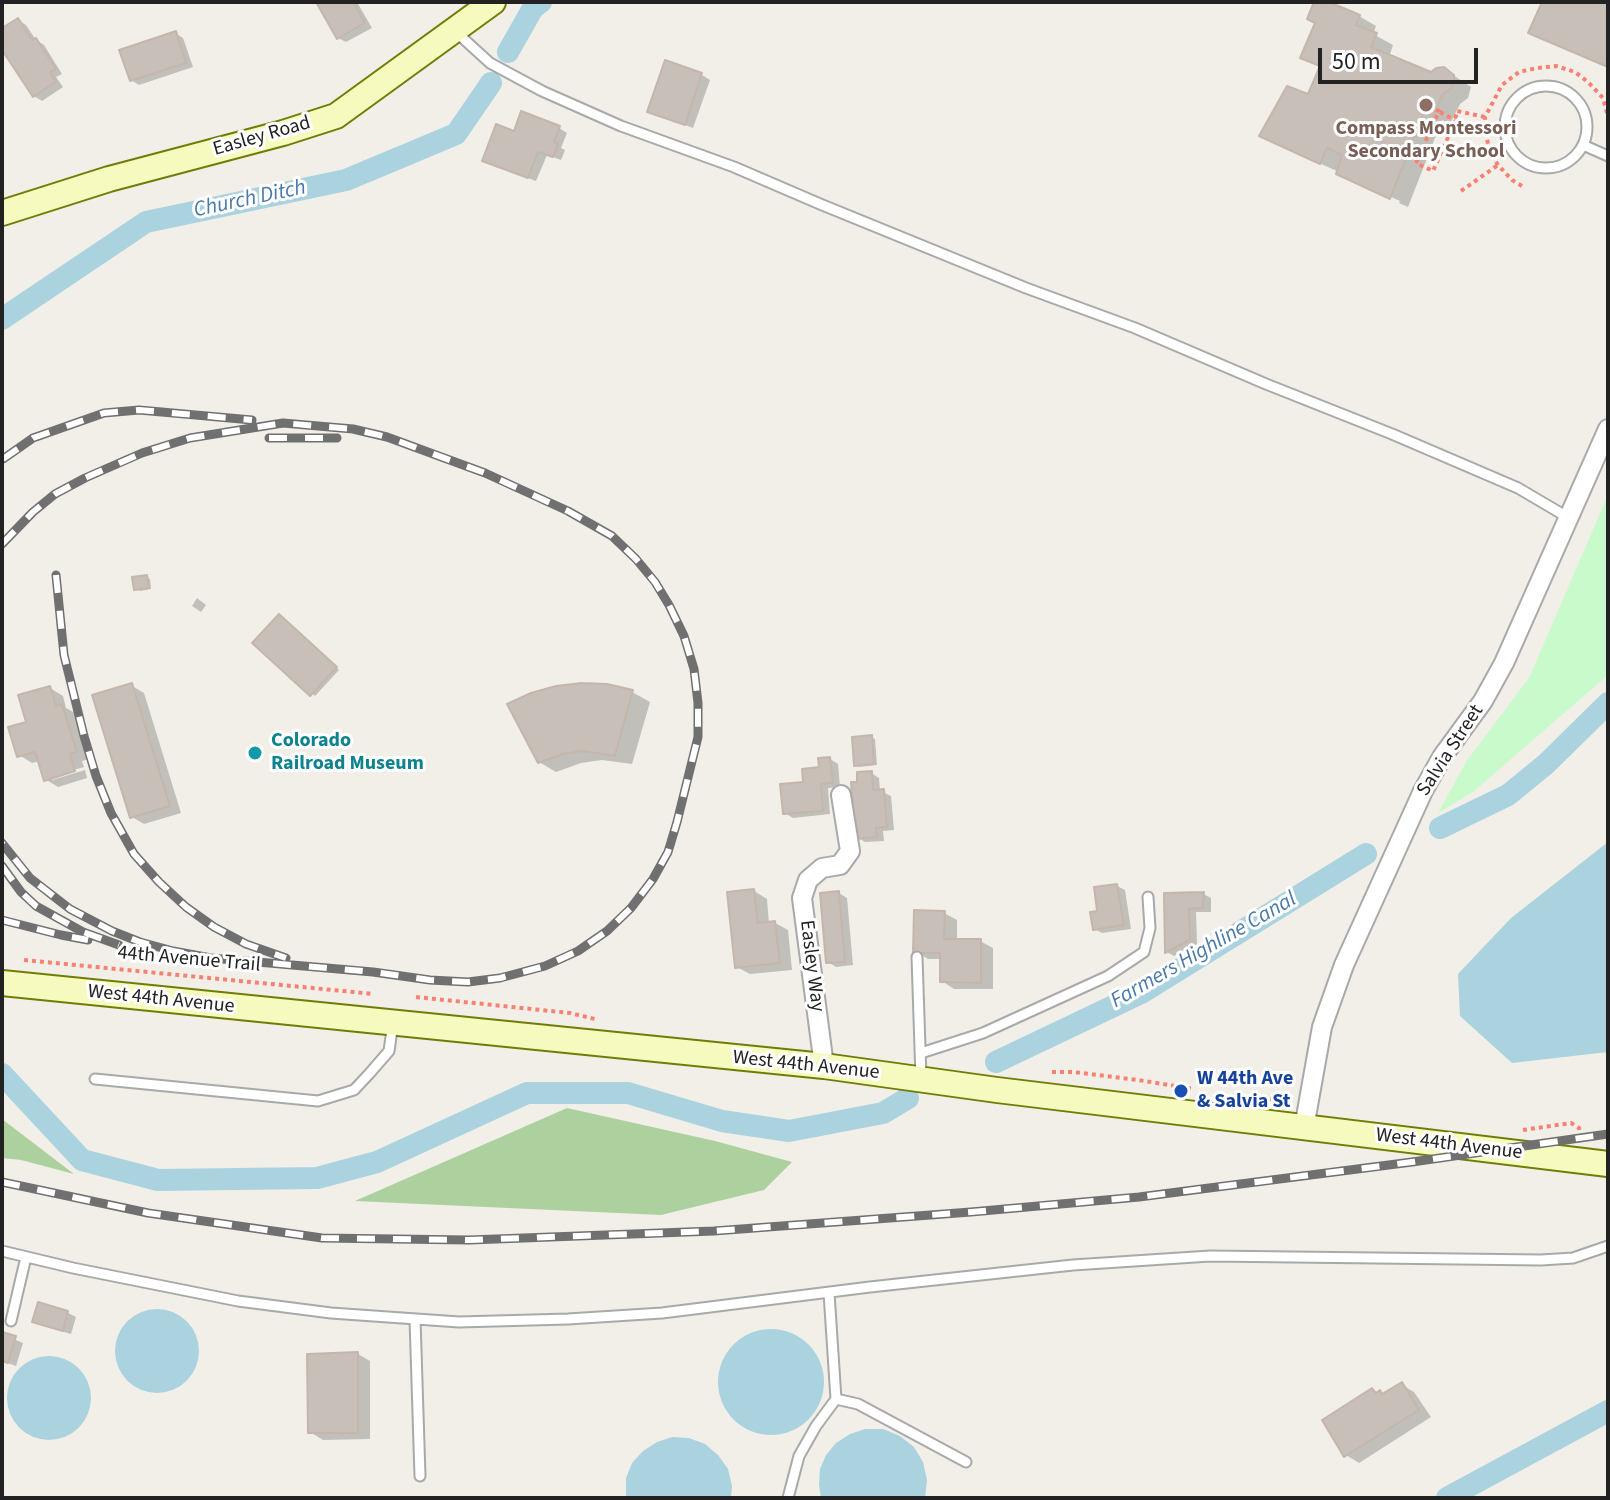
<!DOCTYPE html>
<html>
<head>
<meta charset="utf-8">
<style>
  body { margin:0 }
  #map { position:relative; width:1610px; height:1500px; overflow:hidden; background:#f2efe9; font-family:"Source Sans 3",sans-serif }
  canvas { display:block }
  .frame { position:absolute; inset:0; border:4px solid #222; pointer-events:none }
  .scale { position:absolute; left:1318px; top:48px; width:160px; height:36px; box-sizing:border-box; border:4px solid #222; border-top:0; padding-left:10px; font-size:24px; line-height:28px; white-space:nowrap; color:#222; -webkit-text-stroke:6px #fff; paint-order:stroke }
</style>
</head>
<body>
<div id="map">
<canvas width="1610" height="1500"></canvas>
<div class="frame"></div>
<div class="scale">50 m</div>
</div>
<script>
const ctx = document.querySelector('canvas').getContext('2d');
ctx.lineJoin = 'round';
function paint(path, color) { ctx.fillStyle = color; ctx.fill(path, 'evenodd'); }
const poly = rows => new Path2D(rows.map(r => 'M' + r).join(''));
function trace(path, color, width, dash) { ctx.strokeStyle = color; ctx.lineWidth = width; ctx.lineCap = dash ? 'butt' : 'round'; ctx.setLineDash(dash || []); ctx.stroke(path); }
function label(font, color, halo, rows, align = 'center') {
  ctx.font = font + ' "Source Sans 3",sans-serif'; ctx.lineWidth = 6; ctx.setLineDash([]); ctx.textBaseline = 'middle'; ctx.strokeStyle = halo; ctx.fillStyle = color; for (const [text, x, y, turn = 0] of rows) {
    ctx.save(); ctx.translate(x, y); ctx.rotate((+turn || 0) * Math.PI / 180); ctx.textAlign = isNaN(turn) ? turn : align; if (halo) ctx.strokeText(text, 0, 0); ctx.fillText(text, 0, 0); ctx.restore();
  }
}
paint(poly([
  [567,1108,715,1141,792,1162,764,1190,661,1215,355,1201],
  [2,1119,74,1174,21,1160,2,1158]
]), '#add19e');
paint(poly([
  [1608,495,1608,675,1473,792,1438,813,1466,762,1529,678]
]), '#c8facc');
paint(poly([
  [1608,842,1608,1052,1512,1063,1460,1016,1458,974,1511,918],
  '115 1351a42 42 0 1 1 84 0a42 42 0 1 1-84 0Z',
  '718 1382a53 53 0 1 1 106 0a53 53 0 1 1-106 0Z',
  '7 1398a42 42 0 1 1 84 0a42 42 0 1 1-84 0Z',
  [865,1429,883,1429,900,1436,914,1447,923,1462,927,1480,925,1498,821,1498,819,1485,820,1469,826,1455,836,1443,850,1434],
  [672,1437,689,1438,705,1444,718,1455,728,1469,732,1486,731,1498,626,1498,626,1478,632,1463,643,1451,657,1442]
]), '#aad3df');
paint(poly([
  [319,2,357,2,372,28,346,42,338,38],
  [1316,2,1324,2,1359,16,1376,26,1373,34,1393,45,1389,57,1431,75,1444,69,1471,87,1468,98,1460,104,1450,124,1442,120,1408,207,1399,203,1400,201,1353,180,1353,182,1339,172,1279,145,1262,136,1309,97,1321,68,1302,57,1317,23],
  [1544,2,1608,2,1608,68,1548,42,1531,32],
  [18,20,26,25,36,40,44,45,62,74,56,77,63,87,42,101,34,96,2,46,2,31],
  [175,33,183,38,193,67,139,85,131,80],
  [666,63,702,75,710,80,693,128,658,115],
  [559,128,567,133,561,148,565,150,561,160,547,155,536,181,492,165,515,134],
  [146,577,150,579,151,589,140,591,136,589],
  [197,598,206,605,201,612,192,606],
  [283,618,339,670,315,696,255,643],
  [132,686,144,693,181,813,144,824,132,817],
  [607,686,632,692,650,702,632,764,602,760,581,763,556,772,539,762],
  [50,688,63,696,66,708,75,713,89,759,82,761,84,767,52,776,52,780,85,770,87,778,58,787,45,779,40,761,32,763,19,755,28,723],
  [871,737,875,739,877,765,859,767,856,765],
  [830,759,838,764,840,787,828,788,830,814,793,818,785,813],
  [871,773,879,778,880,791,891,796,894,830,883,831,884,841,865,842,857,837,859,783],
  [1117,886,1125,890,1131,929,1102,933,1094,929,1100,912],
  [754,891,767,899,769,924,775,923,788,930,792,970,750,974,737,967],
  [839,893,847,898,853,965,836,967,828,962],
  [1203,894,1211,898,1211,912,1196,912,1197,944,1174,956,1167,952,1166,895],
  [944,913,957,920,957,941,980,941,993,948,993,989,954,989,942,981,942,959,928,959,915,951],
  [39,1305,68,1313,76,1317,71,1334,43,1326,35,1321],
  [2,1334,23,1343,16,1366,2,1361],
  [358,1354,370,1361,370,1439,323,1440,310,1432],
  [1402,1385,1414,1392,1431,1417,1359,1463,1346,1455,1372,1391,1385,1395]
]), '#0003');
trace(poly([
  [508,52,533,8,541,2],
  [2,319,146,222,346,180,456,134,491,83],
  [1440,828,1508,795,1546,764,1608,703],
  [996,1062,1143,992,1366,854],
  [2,1074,82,1160,158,1180,317,1178,377,1162,527,1093,628,1093,722,1121,789,1131,883,1113,908,1098],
  [1447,1498,1608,1411]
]), '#aad3df', 22);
const building = poly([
  [316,2,353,2,365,23,337,39,316,2],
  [1314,2,1329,2,1360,15,1356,25,1377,33,1371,47,1431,72,1436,68,1444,67,1454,75,1454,81,1451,89,1443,94,1433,116,1424,112,1390,199,1336,174,1342,155,1327,148,1320,164,1259,136,1287,86,1308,94,1320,66,1300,58,1315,23,1307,19,1314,2],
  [1542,2,1608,2,1608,67,1528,33,1542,2],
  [18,18,32,40,36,38,56,69,50,72,56,82,33,97,2,50,2,28,18,18],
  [176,31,186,63,130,81,119,50,176,31],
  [665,60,702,73,685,125,647,112,665,60],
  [521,111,560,126,554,142,558,144,553,157,538,152,528,178,482,161,496,124,514,131,521,111],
  [147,575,149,588,134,590,132,577,147,575],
  [279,614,337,667,310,696,252,643,279,614],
  [132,683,170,806,130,818,92,695,132,683],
  [582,683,607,684,633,690,615,756,583,751,563,754,538,763,507,704,531,693,556,686,582,683],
  [50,686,56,706,62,704,77,752,70,754,75,771,44,781,35,752,17,757,8,727,26,722,18,695,50,686],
  [872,735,874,764,854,766,852,737,872,735],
  [830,757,833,783,821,784,823,811,783,814,780,784,803,782,802,769,819,767,818,758,830,757],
  [872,771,873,790,884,789,887,827,876,828,877,837,855,839,851,782,857,782,857,772,872,771],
  [1117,884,1124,925,1093,930,1090,912,1097,911,1094,887,1117,884],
  [754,889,758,923,775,921,780,963,735,968,727,892,754,889],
  [839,891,845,962,826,963,820,893,839,891],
  [1204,892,1203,908,1189,909,1190,940,1165,953,1164,893,1204,892],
  [914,910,945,911,944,939,981,939,981,983,940,982,940,953,913,953,914,910],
  [38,1302,68,1311,63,1331,32,1322,38,1302],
  [2,1332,16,1336,8,1363,2,1361,2,1332],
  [358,1352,358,1433,308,1433,307,1354,358,1352],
  [1402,1382,1419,1410,1344,1457,1322,1420,1372,1388,1376,1393,1380,1390,1382,1394,1402,1382]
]);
paint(building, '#c7bfb8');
trace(building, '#c4b6ab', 2);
const lane = poly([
  [456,32,490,63,542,91,621,126,734,167,820,204,1026,288,1135,328,1266,384,1392,434,1518,488,1569,518],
  '1505 127a41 41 0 1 1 82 0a41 41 0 1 1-82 0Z',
  [1583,145,1608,156],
  [917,957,921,1078],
  [921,1053,983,1033,1108,976,1144,952,1150,928,1148,897],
  [95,1079,318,1101,354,1090,369,1074,389,1051,393,1023],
  [2,1251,73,1268,238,1301,331,1313,459,1322,568,1319,662,1313,870,1287,1073,1265,1210,1256,1541,1260,1573,1258,1608,1246],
  [415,1319,420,1476],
  [11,1321,26,1257],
  [836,1399,858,1404,966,1462],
  [788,1498,799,1456,816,1426,836,1399,829,1293]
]);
const street = poly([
  [824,1066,802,898,808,880,822,868,840,865,850,851,841,795],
  [1304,1128,1322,1027,1344,965,1423,791,1442,757,1483,701,1504,663,1608,429]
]);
const secondary = poly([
  [2,213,109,179,283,133,336,116,493,2],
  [2,983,824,1066,997,1090,1608,1164]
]);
trace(lane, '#a9a9a9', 13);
trace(street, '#a9a9a9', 22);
trace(secondary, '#707d05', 28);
trace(poly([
  [1436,110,1439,111,1416,163,1433,171,1454,124,1457,111,1485,117],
  [1440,112,1455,120],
  [1608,118,1608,139],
  [1522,186,1512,180,1498,165,1490,152,1486,135,1485,117,1502,85,1519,72,1537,68,1556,66,1575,72,1588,82,1603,98,1608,117],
  [1461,191,1498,165],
  [24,960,374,994],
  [416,997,570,1013,595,1019],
  [1052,1072,1073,1072,1138,1080,1194,1089],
  [1270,1099,1283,1097],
  [1523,1130,1571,1123,1579,1128,1582,1141]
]), '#fa8072', 4, [4, 4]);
trace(lane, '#fff', 9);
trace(street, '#fff', 18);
trace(secondary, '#f7fabf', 24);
const rail = poly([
  [269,438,337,438],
  [3,459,33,438,104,413,139,410,252,420],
  [2,544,33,512,55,494,85,478,142,453,190,438,283,423,353,429,387,437,485,473,568,511,612,536,636,559,655,582,669,605,684,636,694,669,698,703,698,737,677,822,668,852,653,879,631,908,607,931,578,951,545,966,500,978,468,982,430,980,373,972,211,958,173,951,140,942,112,931,70,909,30,878,2,843],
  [56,575,64,655,84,736,96,776,111,813,134,854,159,882,186,907,214,927,246,944,286,958],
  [2,866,21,892,36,906,83,932,119,945],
  [2,920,61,935,88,940],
  [2,1182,148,1213,322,1238,469,1240,714,1231,971,1212,1139,1197,1412,1162,1608,1134]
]);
trace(rail, '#707070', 9);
trace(rail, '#fff', 6, [18]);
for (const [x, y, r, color] of [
  [1426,105,8,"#8d6e63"],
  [255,753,8,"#0f9aa8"],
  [1181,1091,8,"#1a4fb4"]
]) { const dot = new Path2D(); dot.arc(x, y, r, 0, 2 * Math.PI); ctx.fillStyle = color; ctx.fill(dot); trace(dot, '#fff', 3); }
label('bold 20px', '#785e54', '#fff', [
  ["Compass Montessori",1426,130],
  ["Secondary School",1426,153]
]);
label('20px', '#222', '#fff', [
  ["Easley Road",262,137,-16],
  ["Salvia Street",1451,751,-57],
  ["44th Avenue Trail",189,960,5],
  ["Easley Way",811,966,83],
  ["West 44th Avenue",161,1000,6],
  ["West 44th Avenue",806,1066,6],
  ["West 44th Avenue",1449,1145,7]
]);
label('bold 20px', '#0d838f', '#fff', [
  ["Colorado",271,742],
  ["Railroad Museum",271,765]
], 'left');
label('bold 20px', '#164399', '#fff', [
  ["W 44th Ave",1197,1080],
  ["& Salvia St",1197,1103]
], 'left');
label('italic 22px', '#4a7aab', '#fff', [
  ["Church Ditch",250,200,-12],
  ["Farmers Highline Canal",1204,951,-30]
]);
</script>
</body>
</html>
